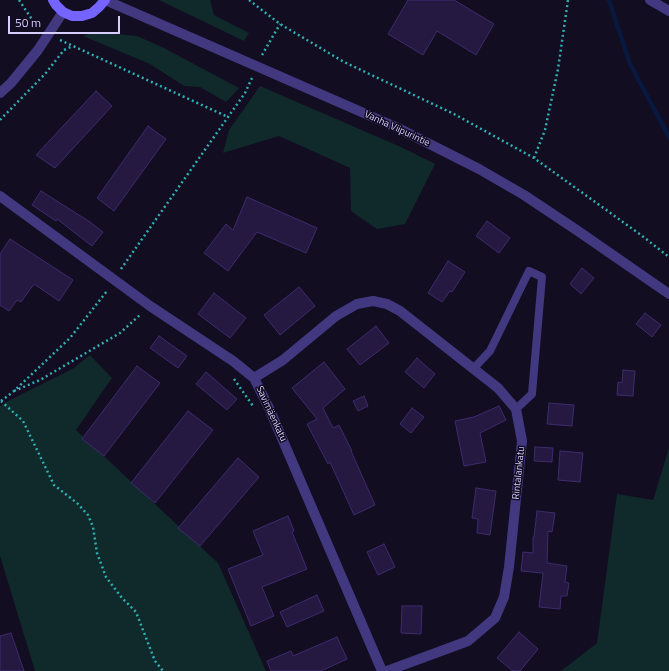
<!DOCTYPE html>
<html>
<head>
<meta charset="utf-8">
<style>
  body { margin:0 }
  #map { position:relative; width:669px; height:671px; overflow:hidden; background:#120d21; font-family:"Titillium Web",sans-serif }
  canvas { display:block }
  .scale { position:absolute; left:8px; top:16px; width:112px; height:18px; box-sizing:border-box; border:2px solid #d7cdff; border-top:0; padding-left:5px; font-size:12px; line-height:14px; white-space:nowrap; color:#d7cdff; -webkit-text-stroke:3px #120d21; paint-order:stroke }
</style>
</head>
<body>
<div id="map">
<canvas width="669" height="671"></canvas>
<div class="scale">50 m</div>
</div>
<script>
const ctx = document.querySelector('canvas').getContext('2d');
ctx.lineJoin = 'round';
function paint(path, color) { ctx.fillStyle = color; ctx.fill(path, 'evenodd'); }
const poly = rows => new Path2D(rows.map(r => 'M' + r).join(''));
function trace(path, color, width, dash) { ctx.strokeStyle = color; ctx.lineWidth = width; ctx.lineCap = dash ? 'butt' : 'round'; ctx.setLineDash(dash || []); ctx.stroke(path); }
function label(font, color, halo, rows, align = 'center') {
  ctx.font = font + ' "Titillium Web",sans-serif'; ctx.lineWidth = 3; ctx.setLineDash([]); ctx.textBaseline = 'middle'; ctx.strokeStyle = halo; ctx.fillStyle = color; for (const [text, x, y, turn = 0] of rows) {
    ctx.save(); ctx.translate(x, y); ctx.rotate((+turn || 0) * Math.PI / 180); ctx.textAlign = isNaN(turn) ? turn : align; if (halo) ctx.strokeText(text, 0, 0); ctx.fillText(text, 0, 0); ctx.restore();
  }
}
paint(poly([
  [159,0,210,0,214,15,249,33,244,41],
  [93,32,137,36,162,47,239,88,226,102,200,87,184,86,150,64,83,36],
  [260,86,401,147,435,164,405,224,377,229,351,211,350,168,279,136,223,153,229,130],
  [90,355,112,378,76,430,218,563,266,671,35,671,0,556,0,406,6,402,74,368],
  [669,448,669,671,561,671,597,643,617,494,653,500]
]), '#10292b');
trace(poly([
  [609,0,630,64,669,137]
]), '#09183e', 4.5);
const building = poly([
  [408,0,454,0,494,24,476,55,437,31,423,55,388,34,408,0],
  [96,91,112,106,55,168,36,155,96,91],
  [148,126,166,139,114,211,97,198,148,126],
  [41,191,90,222,103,232,92,246,57,219,56,221,32,205,41,191],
  [247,197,317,228,306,253,257,232,228,271,204,253,226,224,233,230,247,197],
  [487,221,510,238,499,253,476,236,487,221],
  [10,239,73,280,59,301,34,284,21,302,17,300,9,311,0,305,0,254,10,239],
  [448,261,465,272,452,292,450,291,442,302,428,293,448,261],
  [582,268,594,278,581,294,570,284,582,268],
  [299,287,315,306,280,335,264,315,299,287],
  [214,293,246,318,230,338,198,314,214,293],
  [645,313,661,325,652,337,636,324,645,313],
  [376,326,389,343,360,365,347,349,376,326],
  [159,336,187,356,178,368,150,348,159,336],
  [417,358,435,374,424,388,405,372,417,358],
  [324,362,345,389,323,408,333,428,339,425,352,451,351,451,375,505,354,515,330,462,328,464,307,424,317,419,292,388,324,362],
  [137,366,160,383,104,456,82,439,137,366],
  [623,370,635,371,633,396,617,395,618,382,622,383,623,370],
  [206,372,237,399,227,410,196,384,206,372],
  [364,396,368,406,358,411,353,401,364,396],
  [549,403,574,405,572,426,547,424,549,403],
  [499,406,506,420,480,433,486,462,464,466,455,421,474,417,499,406],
  [412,408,424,417,411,433,400,424,412,408],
  [188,411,213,430,155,503,131,483,188,411],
  [535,447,553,448,552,462,534,461,535,447],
  [560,451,583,453,580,482,558,480,560,451],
  [238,458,259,477,200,546,178,528,238,458],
  [476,488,496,491,490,535,477,533,478,519,472,518,476,488],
  [537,511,555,513,552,532,548,531,547,563,567,566,565,582,569,583,567,596,561,596,560,609,539,607,543,573,521,571,523,552,533,553,533,537,534,537,537,511],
  [288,516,294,531,292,532,307,569,262,587,274,616,251,626,228,569,263,555,253,531,288,516],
  [384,544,395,567,378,575,367,552,384,544],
  [317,595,324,611,287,627,280,612,317,595],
  [402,606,422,606,421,634,401,633,402,606],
  [519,632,538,649,520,671,513,671,497,658,519,632],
  [11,633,24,671,0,671,0,636,11,633],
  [337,637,347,659,321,671,271,671,267,661,291,651,293,656,337,637]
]);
paint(building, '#251942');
trace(building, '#3e2b6e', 1);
trace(poly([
  [19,0,35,24,38,27],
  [249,0,280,24,344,62,454,114,534,158,641,235,669,257],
  [60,40,228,117],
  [262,55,280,24],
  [0,120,45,74,64,50,73,46],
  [534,158,545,130,558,69,568,0],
  [121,269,228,117,245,93,252,78],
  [234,379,253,406],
  [14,391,40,380,120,333,141,314],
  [1,401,23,421,54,485,77,503,88,515,93,527,97,553,106,577,122,598,136,612,155,661,163,671],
  [1,401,14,391,70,338,107,291]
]), '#2eafb2', 2.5, [2, 3]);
trace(poly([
  [474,368,490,351,529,271,542,277,532,394,516,409]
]), '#413880', 8);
trace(poly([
  [650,0,669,11],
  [0,196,150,306,233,361,254,378,269,408,382,671],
  [254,378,283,360,336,316,357,304,373,301,387,304,400,311,498,388,516,409,522,441,509,567,504,597,495,618,468,641,387,671]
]), '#413880', 10);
trace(poly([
  [105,0,398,128,479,169,524,195,578,231,669,294],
  [0,93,11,83,38,50,63,12]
]), '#413880', 10);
trace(poly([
  [53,0,56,5,63,12,72,16,82,16,92,13,99,7,105,0]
]), '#7564ff', 10);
label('10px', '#d7cdff', '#120d21', [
  ["Vanha Viipurintie",397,129,25],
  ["Savimäenkatu",271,414,65],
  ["Rintalankatu",519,473,-84]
]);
</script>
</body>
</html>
